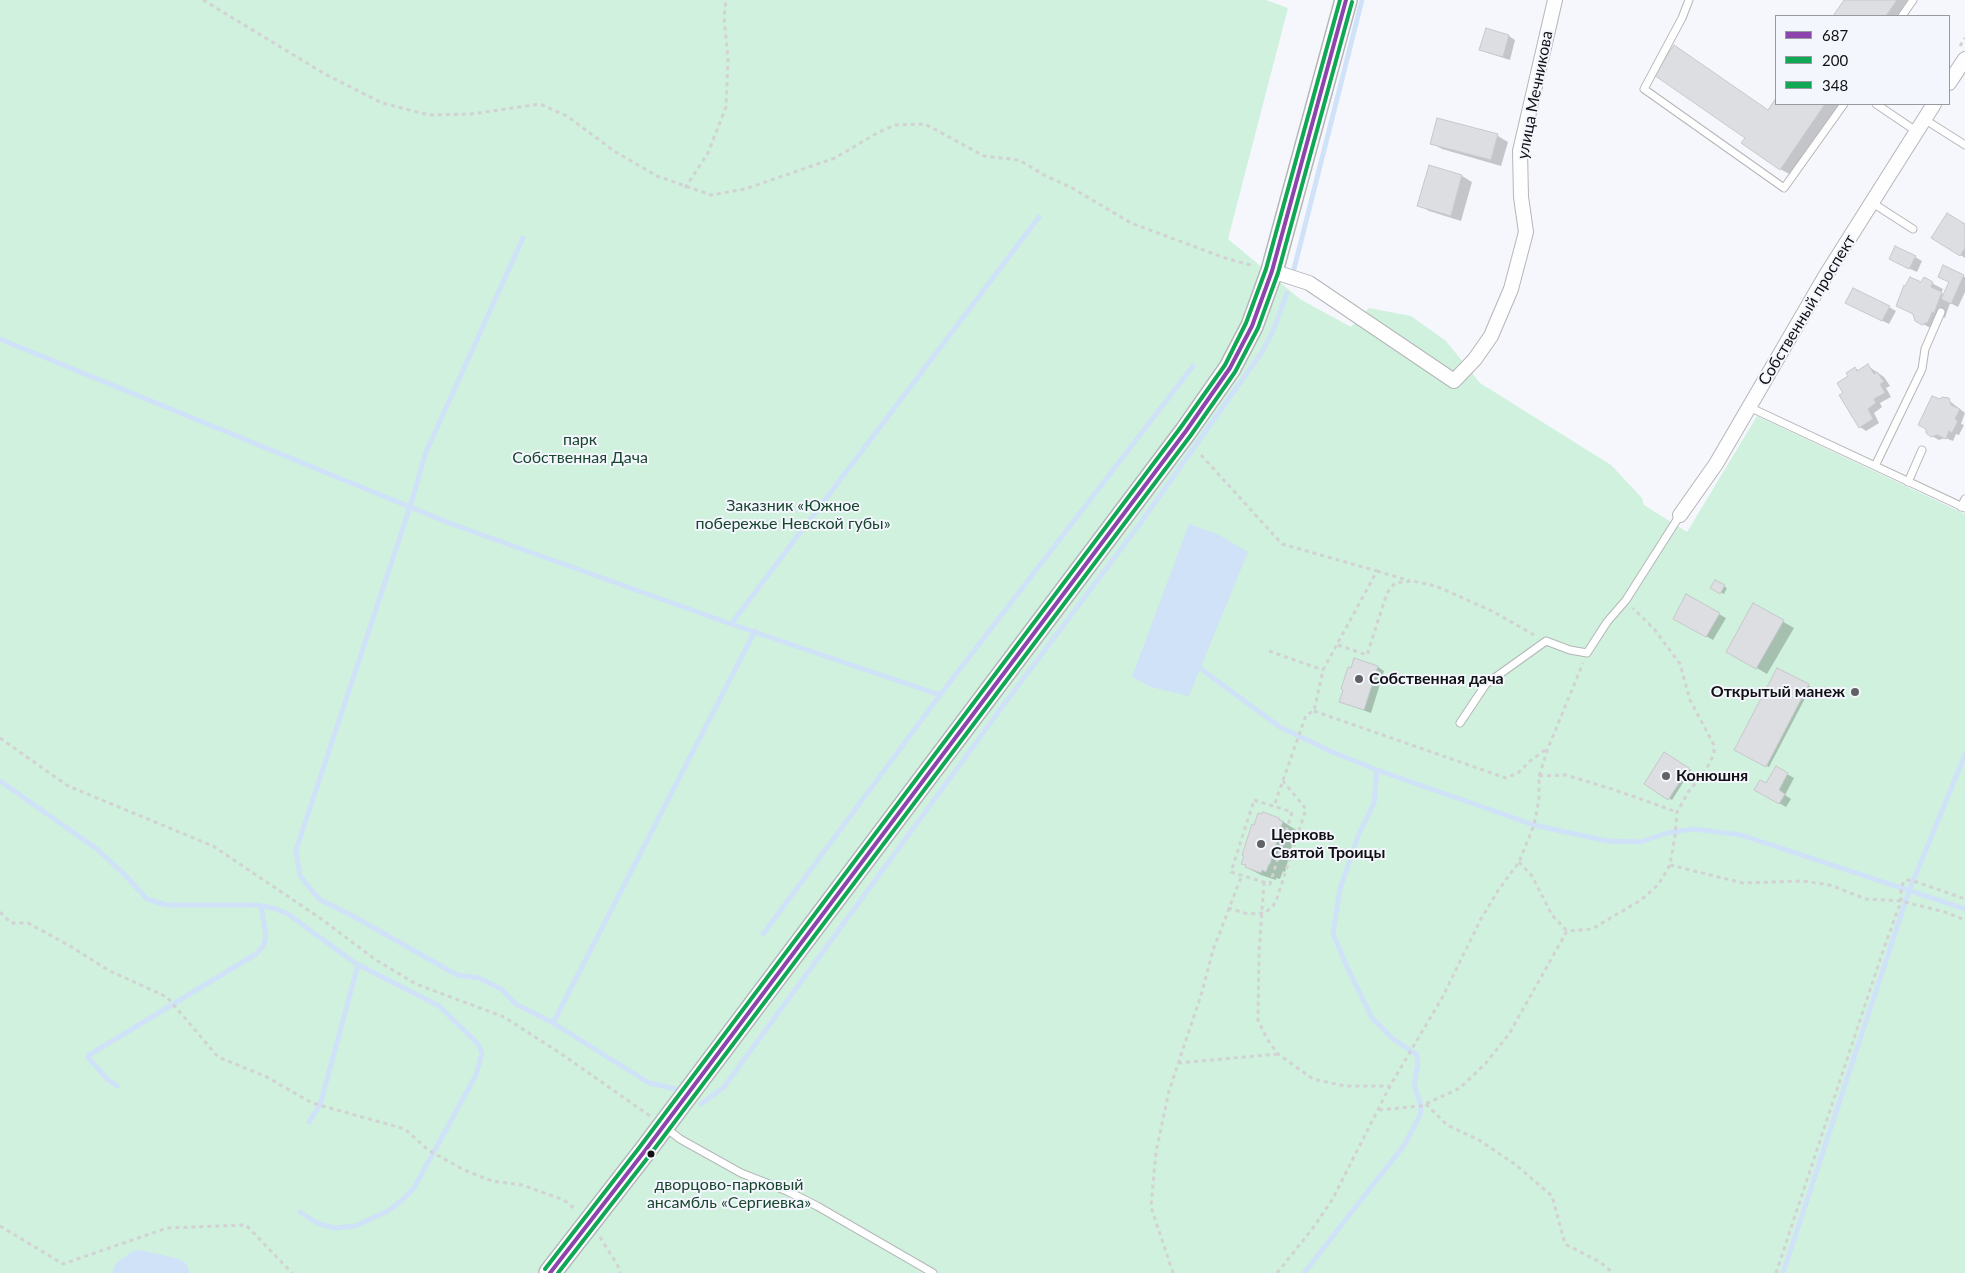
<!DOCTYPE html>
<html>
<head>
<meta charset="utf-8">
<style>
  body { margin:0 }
  #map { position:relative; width:1965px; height:1273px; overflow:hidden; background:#f6f7fc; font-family:Lato,sans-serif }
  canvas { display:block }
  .legend { position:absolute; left:1775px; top:15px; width:175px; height:90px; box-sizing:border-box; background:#f4f6fe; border:1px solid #999aa0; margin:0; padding:6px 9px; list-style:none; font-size:15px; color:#111114 }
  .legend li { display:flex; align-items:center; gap:10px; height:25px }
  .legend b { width:25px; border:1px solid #999aa0 }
</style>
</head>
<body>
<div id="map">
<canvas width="1965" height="1273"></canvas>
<ul class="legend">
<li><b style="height:6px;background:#8e44ad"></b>687</li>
<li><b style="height:6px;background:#10a855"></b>200</li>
<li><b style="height:6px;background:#10a855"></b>348</li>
</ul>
</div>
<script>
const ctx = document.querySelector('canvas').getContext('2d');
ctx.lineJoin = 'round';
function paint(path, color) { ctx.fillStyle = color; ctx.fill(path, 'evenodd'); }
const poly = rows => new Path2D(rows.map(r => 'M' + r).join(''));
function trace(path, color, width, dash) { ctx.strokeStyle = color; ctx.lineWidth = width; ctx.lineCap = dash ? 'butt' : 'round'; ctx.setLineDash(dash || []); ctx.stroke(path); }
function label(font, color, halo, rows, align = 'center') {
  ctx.font = font + ' Lato,sans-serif'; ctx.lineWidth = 4; ctx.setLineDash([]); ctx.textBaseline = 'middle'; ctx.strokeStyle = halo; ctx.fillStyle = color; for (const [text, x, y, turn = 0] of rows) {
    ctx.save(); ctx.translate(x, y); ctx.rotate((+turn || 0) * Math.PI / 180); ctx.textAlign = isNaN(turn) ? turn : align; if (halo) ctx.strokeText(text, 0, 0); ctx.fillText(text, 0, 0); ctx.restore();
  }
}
paint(poly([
  [0,0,1266,0,1288,8,1228,239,1300,299,1351,327,1369,308,1411,316,1446,341,1480,383,1611,465,1642,498,1644,505,1687,532,1757,416,1965,514,1965,1273,0,1273]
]), '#d0f1dd');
paint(poly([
  [1189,524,1219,535,1248,552,1189,696,1151,687,1132,677]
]), '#cfe2f8');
paint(poly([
  [1846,0,1911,0,1900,16,1834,16],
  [1509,36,1515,40,1510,60,1488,53,1481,49],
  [1776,101,1776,104,1840,104,1791,175,1780,169,1746,137],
  [1498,136,1508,142,1501,166,1442,149,1431,143],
  [1430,166,1462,176,1472,182,1461,221,1429,211,1418,205],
  [1965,225,1965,258,1933,237],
  [1915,257,1922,261,1917,272,1897,263],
  [1944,267,1965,277,1965,292,1958,307,1950,303,1945,318,1943,317,1938,327,1934,330,1916,320,1914,315,1908,311,1924,279,1943,289,1941,293,1944,295,1950,282],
  [1854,307,1889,307,1896,311,1889,324],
  [1868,366,1884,377,1890,386,1886,388,1891,397,1880,403,1882,407,1874,413,1879,423,1866,431,1860,427,1845,393,1850,377,1855,368,1860,371],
  [1947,399,1965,413,1961,424,1964,425,1959,435,1956,434,1953,441,1945,438,1939,440,1932,436,1940,401],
  [1715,582,1727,588,1724,594,1712,587],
  [1687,596,1726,618,1713,640,1674,618],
  [1754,605,1794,628,1767,674,1728,651],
  [1378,667,1384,671,1371,713,1341,702],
  [1778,669,1811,687,1769,767,1736,749],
  [1665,754,1691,770,1672,800,1645,784],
  [1776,768,1794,778,1785,795,1791,799,1786,807,1756,790,1766,785],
  [1279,819,1296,830,1285,872,1283,871,1280,879,1276,878,1276,880,1261,875,1246,867]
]), '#0003');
trace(poly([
  [523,238,426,452,410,507,296,850,300,876,319,899,353,916,457,975,479,978,501,989,516,1004,553,1023],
  [1294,269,1362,0],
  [0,339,449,523,731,624,940,695],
  [731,624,1039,217],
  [1201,669,1280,727,1330,751,1377,770,1534,825,1607,841,1640,842,1667,833,1693,829,1741,835,1965,909],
  [0,781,97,849,125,875,147,899,166,905,256,905,273,908,288,914,355,963,439,1006,478,1044,482,1053,476,1075,414,1188,402,1200,388,1211,355,1226,334,1228,317,1223,300,1212],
  [763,934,940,695,1193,366],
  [117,1086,107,1079,88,1057,89,1055,256,954,264,945,266,935,261,906],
  [676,1089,649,1083,553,1023,755,631],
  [701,1104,724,1087,1002,707,1139,525,1262,352,1273,331,1287,293],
  [309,1122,320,1105,358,965],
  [1304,1273,1405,1144,1420,1115,1421,1106,1414,1084,1418,1064,1417,1055,1392,1038,1372,1018,1346,965,1333,933,1340,889,1358,836,1374,803,1377,770],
  [1783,1273,1909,891,1965,755]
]), '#cfe2f8', 5);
trace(poly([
  [128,1273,139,1265,174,1273]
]), '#cfe2f8', 30);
const building = poly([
  [1844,0,1897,0,1886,16,1833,16,1844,0],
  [1486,28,1509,35,1503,57,1479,50,1486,28],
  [1674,45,1768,110,1776,98,1776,104,1825,104,1780,170,1741,143,1745,138,1654,75,1674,45],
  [1437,118,1498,134,1491,160,1430,144,1437,118],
  [1429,165,1462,175,1451,216,1417,206,1429,165],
  [1947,213,1965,224,1965,248,1960,256,1931,238,1947,213],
  [1895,246,1916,256,1909,269,1889,259,1895,246],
  [1943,265,1964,275,1951,304,1941,299,1949,282,1938,277,1943,265],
  [1910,277,1921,282,1924,277,1933,282,1931,287,1942,292,1934,313,1932,312,1928,322,1922,325,1915,321,1913,314,1896,306,1904,285,1905,286,1910,277],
  [1853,288,1890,306,1882,321,1845,303,1853,288],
  [1868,364,1874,374,1877,372,1884,382,1880,384,1885,393,1874,399,1876,403,1868,409,1873,419,1859,428,1839,395,1843,393,1837,383,1848,376,1846,373,1855,367,1857,371,1868,364],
  [1932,396,1940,399,1942,397,1949,398,1951,405,1960,409,1955,419,1958,421,1952,433,1949,431,1946,439,1937,435,1931,437,1926,433,1926,429,1918,425,1932,396],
  [1715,580,1725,585,1720,594,1710,588,1715,580],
  [1686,594,1720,613,1706,637,1673,619,1686,594],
  [1753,603,1784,620,1756,669,1726,652,1753,603],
  [1354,658,1378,666,1364,710,1339,702,1343,690,1341,689,1348,667,1351,668,1354,658],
  [1777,668,1809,684,1766,767,1734,750,1777,668],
  [1664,752,1689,768,1668,800,1644,784,1664,752],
  [1776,766,1788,773,1779,790,1785,794,1779,804,1754,790,1760,780,1766,783,1776,766],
  [1263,812,1279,818,1279,820,1283,821,1270,864,1269,864,1266,872,1262,870,1261,873,1245,867,1246,865,1241,864,1244,856,1242,855,1252,824,1254,825,1258,813,1262,814,1263,812]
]);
paint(building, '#dddee2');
trace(building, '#c7c8cb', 1);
const service = poly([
  [1689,0,1682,18,1644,89,1784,188,1844,104],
  [1902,16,1913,0],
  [1876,104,1916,131],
  [1924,119,1965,145],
  [1871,202,1913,229],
  [1749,407,1965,508],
  [1875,466,1922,369,1925,349,1941,312],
  [1908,482,1922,450],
  [1961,507,1965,499],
  [1460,723,1486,684,1546,641,1570,650,1587,653,1607,622,1626,600,1680,515],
  [666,1128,680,1139,741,1173,787,1191,817,1206,933,1273]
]);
const minor = poly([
  [1949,83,1965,59],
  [1272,271,1309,283,1454,381,1475,359,1491,336,1511,289,1526,232,1521,197,1520,151,1555,0],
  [1680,515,1716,464,1826,275,1934,104]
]);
const primary = poly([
  [550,1273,644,1152,1186,431,1230,368,1252,326,1272,271,1346,0]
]);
trace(service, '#b5b6b9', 9);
trace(minor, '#b5b6b9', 16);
trace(primary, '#b5b6b9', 24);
trace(poly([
  [203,0,325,74,382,103,429,115,471,114,540,104,567,116,614,151,657,176,711,195,745,189,835,158,879,132,895,125,925,124,984,156,1019,160,1046,176,1072,188,1131,223,1225,258,1254,266],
  [1960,46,1965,38],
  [685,188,708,153,726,107,728,59,724,17,726,0],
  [1201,455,1282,544,1377,571,1323,670,1314,711,1306,715,1274,806],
  [1377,571,1410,581],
  [1338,645,1367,655,1387,593,1395,583,1413,581,1436,586,1492,611,1536,636],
  [1269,651,1323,670],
  [1314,711,1506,778,1518,773,1530,761,1548,748],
  [0,738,68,786,213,846,320,918,376,960,416,984,504,1017,563,1055,650,1116],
  [1539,776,1566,775,1615,790,1677,812],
  [1254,800,1292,812,1270,884,1231,872,1254,800],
  [1519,862,1532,876,1552,915,1567,931],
  [1670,865,1743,883,1802,881,1830,885,1866,899,1901,901,1945,912,1965,920],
  [1264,882,1259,952,1258,1020,1267,1039,1278,1054,1313,1079,1345,1086,1390,1086],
  [1228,908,1248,914,1265,913,1273,906,1277,898,1306,809,1283,781],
  [0,912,11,923,28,923,70,946,108,970,167,997,218,1057,265,1076,312,1103,405,1129,428,1150,464,1170,492,1181,522,1185,564,1200,576,1210],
  [1178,1063,1278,1054],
  [1426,1104,1447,1125,1479,1140,1516,1165,1552,1196,1565,1244,1600,1262,1613,1273],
  [1379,1110,1421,1106,1460,1088,1486,1063,1509,1034,1567,931,1592,929,1641,900,1658,885,1670,865,1675,835,1677,812,1689,791,1706,770,1714,754,1714,745,1690,700,1680,664,1655,630,1633,608],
  [0,1226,63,1264,167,1228,246,1225,292,1273],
  [600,1237,618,1266,620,1273],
  [1173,1273,1151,1207,1156,1152,1169,1091,1202,992,1213,950,1242,875],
  [1277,1273,1313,1228,1332,1200,1390,1086,1442,998,1481,919,1499,889,1519,862,1534,825,1539,800,1539,776,1548,748,1583,663],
  [1776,1273,1884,948,1901,901,1901,887,1905,880,1911,880,1965,899]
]), '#d2d2d4', 3, [4, 4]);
trace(service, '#fefeff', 7);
trace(minor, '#fefeff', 14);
trace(primary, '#fefeff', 21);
trace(poly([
  [550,1273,644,1152,1186,431,1230,368,1252,326,1272,271,1346,0]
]), '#8e44ad', 4);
trace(poly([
  [558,1273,649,1156,1191,435,1235,372,1258,328,1278,273,1352,2]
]), '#10a855', 4);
trace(poly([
  [545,1269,639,1148,1181,427,1225,365,1246,323,1266,269,1340,0]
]), '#10a855', 4);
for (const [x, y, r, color] of [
  [1359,679,5,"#616265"],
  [1855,692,5,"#616265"],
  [1666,776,5,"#616265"],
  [1261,844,5,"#616265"],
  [651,1154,4.5,"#111114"]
]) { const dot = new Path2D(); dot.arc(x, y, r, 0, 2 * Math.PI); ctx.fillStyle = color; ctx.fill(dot); trace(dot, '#f4f6fe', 2); }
label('16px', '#111114', '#f4f6fe', [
  ["улица Мечникова",1535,95,-79],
  ["Собственный проспект",1807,310,-59]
]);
label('16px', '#18462c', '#f4f6fe', [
  ["парк",580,440],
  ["Собственная Дача",580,458],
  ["Заказник «Южное",793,506],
  ["побережье Невской губы»",793,524],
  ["дворцово-парковый",729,1185],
  ["ансамбль «Сергиевка»",729,1203]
]);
label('bold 16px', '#111114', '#f4f6fe', [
  ["Собственная дача",1369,679],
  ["Открытый манеж",1845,692,"right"],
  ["Конюшня",1676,776],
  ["Церковь",1271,835],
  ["Святой Троицы",1271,853]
], 'left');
</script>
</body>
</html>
